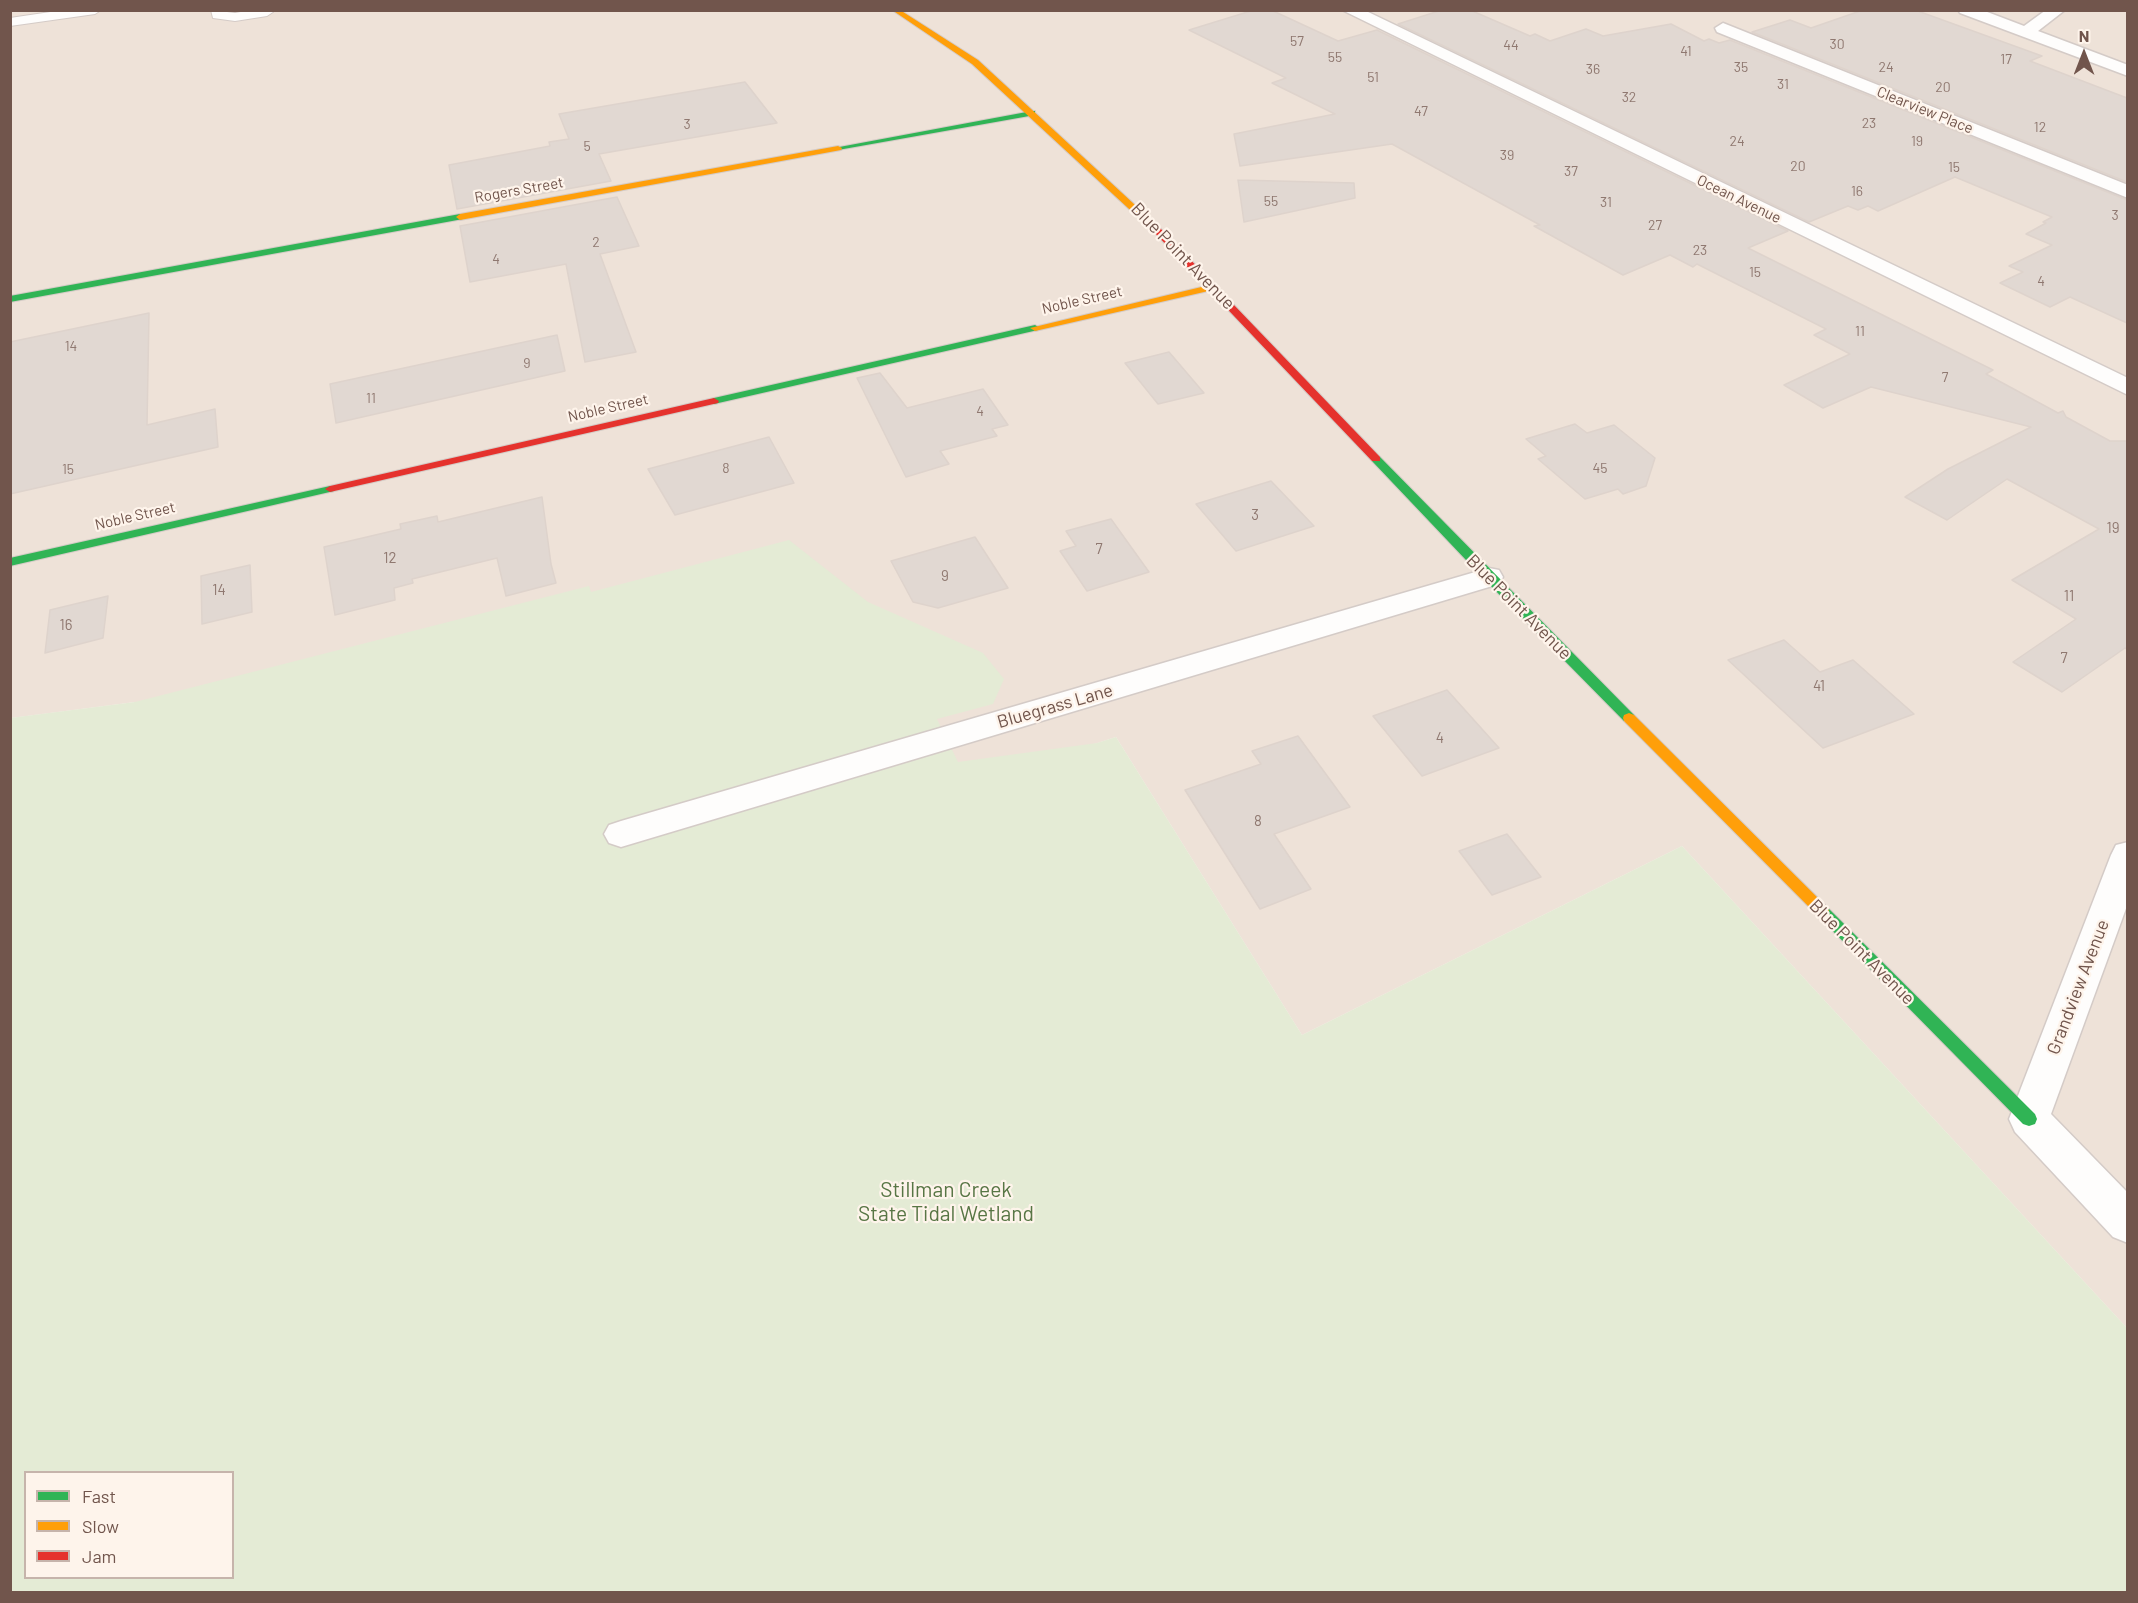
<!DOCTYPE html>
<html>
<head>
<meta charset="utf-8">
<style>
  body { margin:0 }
  #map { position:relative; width:2138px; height:1603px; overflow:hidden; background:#f5f0ea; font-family:Barlow,sans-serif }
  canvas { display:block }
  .frame { position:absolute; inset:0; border:12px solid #71554c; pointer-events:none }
  .legend { position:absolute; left:24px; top:1471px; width:210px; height:108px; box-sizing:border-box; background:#fef4eb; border:2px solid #c6b4ab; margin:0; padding:8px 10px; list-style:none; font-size:18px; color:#71554c }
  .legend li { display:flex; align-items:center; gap:12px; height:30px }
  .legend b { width:30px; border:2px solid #c6b4ab }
  .north { position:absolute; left:2054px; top:24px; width:60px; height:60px; -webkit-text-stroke:4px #fef4eb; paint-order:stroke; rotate:0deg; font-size:16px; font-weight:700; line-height:24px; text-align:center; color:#71554c }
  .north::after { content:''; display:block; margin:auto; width:21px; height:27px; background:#71554c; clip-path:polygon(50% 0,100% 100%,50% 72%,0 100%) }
</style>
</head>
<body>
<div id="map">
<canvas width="2138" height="1603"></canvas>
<div class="frame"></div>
<ul class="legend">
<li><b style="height:8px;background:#30b455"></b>Fast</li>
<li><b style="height:8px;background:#ff9f0a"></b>Slow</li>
<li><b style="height:8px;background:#e5322d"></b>Jam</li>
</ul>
<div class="north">N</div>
</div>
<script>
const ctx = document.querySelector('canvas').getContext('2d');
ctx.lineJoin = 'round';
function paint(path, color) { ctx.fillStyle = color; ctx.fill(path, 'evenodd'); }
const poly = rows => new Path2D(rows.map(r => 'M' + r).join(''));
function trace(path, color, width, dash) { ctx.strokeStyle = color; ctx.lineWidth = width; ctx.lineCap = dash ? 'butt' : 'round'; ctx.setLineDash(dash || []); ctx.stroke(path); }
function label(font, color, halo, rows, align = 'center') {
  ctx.font = font + ' Barlow,sans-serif'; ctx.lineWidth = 4.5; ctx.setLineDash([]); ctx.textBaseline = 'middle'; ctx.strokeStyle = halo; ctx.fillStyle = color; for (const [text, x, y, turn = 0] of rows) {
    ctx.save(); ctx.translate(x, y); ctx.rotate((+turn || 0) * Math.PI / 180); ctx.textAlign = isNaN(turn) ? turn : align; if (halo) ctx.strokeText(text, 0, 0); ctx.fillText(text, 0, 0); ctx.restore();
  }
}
paint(poly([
  [10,11,2127,11,2127,1328,1682,846,1302,1035,1116,737,575,911,135,702,11,718]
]), '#eee2d8');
paint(poly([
  [789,540,868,602,983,653,1004,679,993,704,937,719,958,762,1097,743,1116,737,1302,1035,1682,846,2127,1328,2127,1592,11,1592,10,718,135,702,589,586,591,592],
  [26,1472,232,1472,232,1578,26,1578]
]), '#e4ebd5');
const building = poly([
  [1254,10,1271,10,1338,41,1377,30,1788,231,1748,248,1993,370,1986,374,2058,413,2063,411,2066,417,2110,441,2127,441,2127,649,2125,648,2062,692,2013,662,2076,619,2012,580,2099,529,2007,479,1947,520,1905,497,1948,469,2031,427,1871,387,1823,408,1784,385,1850,354,1814,335,1826,329,1697,264,1693,267,1670,255,1623,275,1534,226,1540,225,1392,144,1240,166,1234,134,1335,114,1272,83,1286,78,1189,30,1254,10],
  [1442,10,1470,10,1530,36,1535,34,1550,41,1586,29,1603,36,1671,24,1704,41,1709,39,1719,43,1730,40,2127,200,2127,323,2070,297,2050,307,2000,283,2023,272,2009,266,2052,245,2026,234,2046,223,2043,222,2052,217,1955,177,1878,211,1868,206,1858,210,1848,206,1809,222,1398,24,1442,10],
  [1863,10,1915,10,2042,56,2030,61,2127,98,2127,182,1752,32,1790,20,1811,28,1863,10],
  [745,82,777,123,599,154,611,181,457,209,449,165,550,146,549,142,569,139,559,114,745,82],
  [1238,180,1354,183,1355,198,1244,222,1238,180],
  [617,197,639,246,600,254,636,352,585,362,566,264,470,282,460,226,617,197],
  [149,313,147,425,215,409,218,447,10,494,10,342,149,313],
  [557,335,565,371,336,423,330,384,557,335],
  [1169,352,1204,393,1158,404,1125,363,1169,352],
  [880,373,907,408,983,389,1008,425,992,429,997,436,940,451,949,464,906,477,857,378,880,373],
  [1575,424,1587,433,1614,425,1655,458,1646,486,1623,494,1618,489,1585,499,1538,459,1546,456,1526,439,1575,424],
  [769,437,794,483,675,515,648,469,769,437],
  [1271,481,1314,526,1236,551,1196,504,1271,481],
  [542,497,551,564,556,583,506,596,497,558,412,579,413,583,394,588,395,600,335,615,324,547,401,529,400,524,437,516,438,522,542,497],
  [1111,519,1149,572,1087,591,1060,551,1076,546,1066,531,1111,519],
  [975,537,1008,588,938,608,913,602,891,561,975,537],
  [250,565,252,612,202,624,201,576,250,565],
  [108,596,103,638,45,653,50,610,108,596],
  [1784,640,1820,672,1853,660,1914,714,1823,748,1728,660,1784,640],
  [1447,690,1499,748,1422,776,1373,716,1447,690],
  [1298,736,1350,807,1274,834,1311,889,1260,909,1185,790,1261,764,1252,751,1298,736],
  [1507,834,1541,877,1492,895,1459,851,1507,834]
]);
paint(building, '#e1d8d2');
trace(building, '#ded3cc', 1.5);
const lane = poly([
  [64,10,101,10,95,14,10,26,10,18,64,10],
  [211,10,235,13,252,10,273,12,267,16,235,21,213,18,211,10]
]);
const street = poly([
  [1342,10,1364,10,2128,378,2128,395,1342,10],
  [1958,10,1982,10,2024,26,2046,10,2065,10,2038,31,2128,65,2128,76,1960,13,1958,10],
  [1723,23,2128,185,2128,198,1717,32,1715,28,1723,23],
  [1489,568,1499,570,1503,577,1499,584,621,847,609,843,604,834,609,825,621,821,1489,568],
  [2128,842,2128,903,2051,1114,2128,1193,2128,1243,2113,1237,2015,1132,2009,1119,2111,855,2116,845,2128,842]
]);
const fast = poly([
  [1032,111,1035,111,1035,115,838,150,834,148,1032,111],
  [460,214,464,217,463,219,10,302,10,296,460,214],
  [1035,325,1040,328,1038,330,714,404,709,401,714,398,1035,325],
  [1376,456,1380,457,1634,715,1635,718,1634,721,1624,721,1485,580,1372,461,1372,457,1376,456],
  [330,486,335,489,334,491,10,566,10,558,330,486],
  [1822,905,1827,907,2035,1114,2037,1119,2035,1124,2029,1126,2023,1124,1817,915,1815,911,1817,907,1822,905]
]);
const slow = poly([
  [892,10,900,10,978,60,1160,228,1160,232,1154,232,972,64,892,10],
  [838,146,842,148,841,150,460,220,456,217,460,214,838,146],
  [1214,284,1219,287,1217,289,1035,331,1030,328,1214,284],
  [1629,713,1634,715,1827,907,1829,911,1827,915,1822,917,1817,915,1624,721,1623,718,1624,715,1629,713]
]);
const jam = poly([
  [1154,228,1160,228,1380,457,1380,461,1372,461,1154,232,1154,228],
  [714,398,719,401,718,403,330,492,325,489,330,486,714,398]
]);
trace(lane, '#d4cbc7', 2);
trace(street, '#d4cbc7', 3);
trace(fast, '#d4cbc6', 2);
trace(slow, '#d4cbc6', 2);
trace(jam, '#d4cbc6', 2);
paint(lane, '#fefdfc');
paint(street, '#fefdfc');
paint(fast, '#30b455');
paint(slow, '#ff9f0a');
paint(jam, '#e5322d');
label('14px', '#8f7870', null, [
  ["57",1297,41],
  ["30",1837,44],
  ["44",1511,45],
  ["41",1686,51],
  ["55",1335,57],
  ["17",2006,59],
  ["35",1741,67],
  ["24",1886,67],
  ["36",1593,69],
  ["51",1373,77],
  ["31",1783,84],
  ["20",1943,87],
  ["32",1629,97],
  ["47",1421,111],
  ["23",1869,123],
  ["3",687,124],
  ["12",2040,127],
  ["24",1737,141],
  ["19",1917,141],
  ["5",587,146],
  ["39",1507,155],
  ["20",1798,166],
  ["15",1954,167],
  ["37",1571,171],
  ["16",1857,191],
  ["55",1271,201],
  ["31",1606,202],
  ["3",2115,215],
  ["27",1655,225],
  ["2",596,242],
  ["23",1700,250],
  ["4",496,259],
  ["15",1755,272],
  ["4",2041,281],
  ["11",1860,331],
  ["14",71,346],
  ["9",527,363],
  ["7",1945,377],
  ["11",371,398],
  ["4",980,411],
  ["8",726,468],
  ["45",1600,468],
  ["15",68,469]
]);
label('15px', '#71554c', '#fef4eb', [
  ["Clearview Place",1925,110,22],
  ["Rogers Street",519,190,-10],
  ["Ocean Avenue",1739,199,26],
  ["Noble Street",1082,300,-13],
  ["Noble Street",608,408,-13],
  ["Noble Street",135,516,-13]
]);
label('15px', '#8f7870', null, [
  ["3",1255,515],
  ["19",2113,528],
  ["7",1099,549],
  ["12",390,558],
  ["9",945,576],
  ["14",219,590],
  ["11",2069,596],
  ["16",66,625],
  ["7",2064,658],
  ["41",1819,686],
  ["4",1440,738],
  ["8",1258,821]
]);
label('18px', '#71554c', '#fef4eb', [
  ["Blue Point Avenue",1183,256,46],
  ["Blue Point Avenue",1519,607,45],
  ["Bluegrass Lane",1055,706,-16],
  ["Blue Point Avenue",1862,952,45],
  ["Grandview Avenue",2078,987,-69]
]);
label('21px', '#587645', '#fef4eb', [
  ["Stillman Creek",946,1190],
  ["State Tidal Wetland",946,1214]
]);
</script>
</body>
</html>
